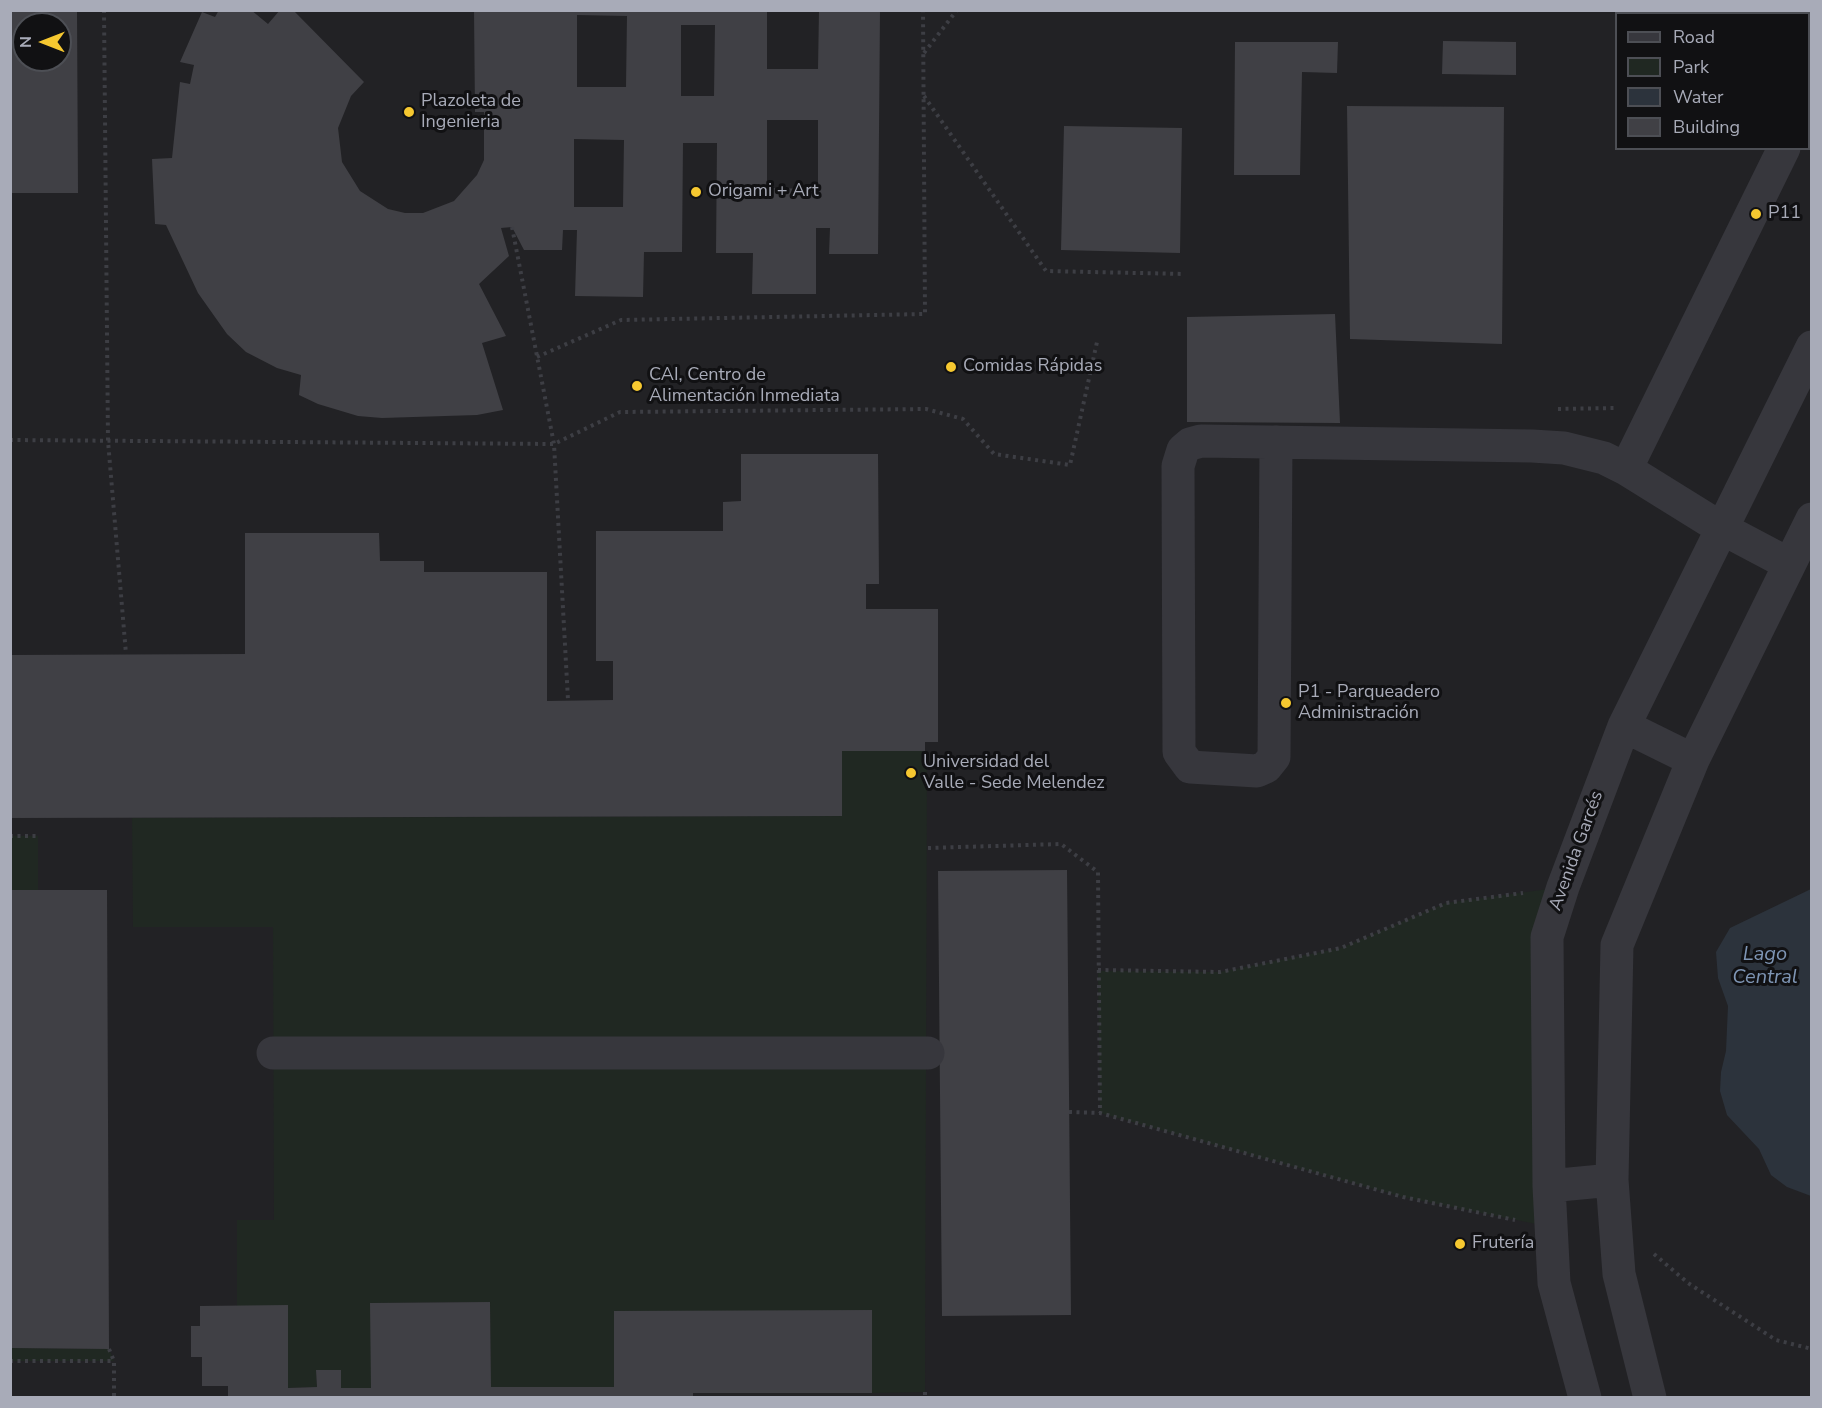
<!DOCTYPE html>
<html>
<head>
<meta charset="utf-8">
<style>
  body { margin:0 }
  #map { position:relative; width:1822px; height:1408px; overflow:hidden; background:#161618; font-family:"Nunito Sans",sans-serif }
  canvas { display:block }
  .frame { position:absolute; inset:0; border:12px solid #a8abb8; pointer-events:none }
  .legend { position:absolute; left:1615px; top:12px; width:195px; height:138px; box-sizing:border-box; background:#111113; border:2px solid #4d4f55; margin:0; padding:8px 10px; list-style:none; font-size:18px; color:#a8abb8 }
  .legend li { display:flex; align-items:center; gap:12px; height:30px }
  .legend b { width:30px; border:2px solid #4d4f55 }
  .north { position:absolute; left:12px; top:12px; width:60px; height:60px; box-sizing:border-box; background:#111113; border:2px solid #4d4f55; border-radius:50%; rotate:270deg; font-size:16px; font-weight:700; line-height:24px; text-align:center; color:#a8abb8 }
  .north::after { content:''; display:block; margin:auto; width:21px; height:27px; background:#f6c830; clip-path:polygon(50% 0,100% 100%,50% 72%,0 100%) }
</style>
</head>
<body>
<div id="map">
<canvas width="1822" height="1408"></canvas>
<div class="frame"></div>
<ul class="legend">
<li><b style="height:8px;background:#37373d"></b>Road</li>
<li><b style="height:16px;background:#202822"></b>Park</li>
<li><b style="height:16px;background:#2c333c"></b>Water</li>
<li><b style="height:16px;background:#404045"></b>Building</li>
</ul>
<div class="north">N</div>
</div>
<script>
const ctx = document.querySelector('canvas').getContext('2d');
ctx.lineJoin = 'round';
function paint(path, color) { ctx.fillStyle = color; ctx.fill(path, 'evenodd'); }
const poly = rows => new Path2D(rows.map(r => 'M' + r).join(''));
function trace(path, color, width, dash) { ctx.strokeStyle = color; ctx.lineWidth = width; ctx.lineCap = dash ? 'butt' : 'round'; ctx.setLineDash(dash || []); ctx.stroke(path); }
function label(font, color, halo, rows, align = 'center') {
  ctx.font = font + ' "Nunito Sans",sans-serif'; ctx.lineWidth = 6; ctx.setLineDash([]); ctx.textBaseline = 'middle'; ctx.strokeStyle = halo; ctx.fillStyle = color; for (const [text, x, y, turn = 0] of rows) {
    ctx.save(); ctx.translate(x, y); ctx.rotate((+turn || 0) * Math.PI / 180); ctx.textAlign = isNaN(turn) ? turn : align; if (halo) ctx.strokeText(text, 0, 0); ctx.fillText(text, 0, 0); ctx.restore();
  }
}
paint(poly([
  [11,11,1811,11,1811,1397,11,1397],
  [1616,14,1808,14,1808,148,1616,148],
  [24,24,60,24,60,60,24,60]
]), '#222225');
paint(poly([
  [842,751,927,751,925,1392,872,1393,614,1311,614,1387,491,1387,490,1302,371,1303,371,1388,341,1388,316,1371,317,1387,288,1388,237,1306,237,1220,274,1220,273,927,133,927,132,818,841,816],
  [11,836,38,836,38,890,11,890],
  [1563,887,1551,1227,1403,1197,1100,1113,1098,971,1220,972,1341,948,1446,903],
  [11,1348,109,1349,114,1361,11,1361]
]), '#202822');
paint(poly([
  [1811,889,1812,889,1811,1196,1787,1187,1771,1175,1759,1149,1727,1115,1720,1091,1721,1072,1726,1051,1728,1006,1718,978,1716,952,1730,928]
]), '#2c333c');
paint(poly([
  [10,10,77,10,78,193,10,193],
  [24,24,60,24,60,60,24,60],
  [219,10,251,10,268,24,280,10,293,10,364,82,351,96,338,128,342,162,360,191,388,209,405,213,423,213,454,201,477,175,484,160,484,112,475,112,474,10,767,10,767,69,818,69,819,10,880,10,878,254,829,254,830,228,816,228,816,294,752,294,753,253,716,253,717,143,683,143,682,252,644,252,643,297,575,296,577,230,563,230,562,250,524,250,512,227,501,228,509,256,479,284,506,336,482,343,503,410,477,415,382,418,358,416,318,404,299,395,301,375,277,368,246,352,227,334,198,293,166,225,155,224,152,159,172,158,180,82,190,84,194,65,180,62,202,12,215,17],
  [577,15,627,16,626,87,577,87],
  [681,25,715,25,714,96,681,96],
  [767,120,818,120,818,189,767,188],
  [574,139,624,140,623,207,574,207],
  [1443,41,1516,42,1516,75,1442,74],
  [1235,42,1338,42,1337,73,1302,72,1300,175,1234,175],
  [1347,106,1504,107,1502,344,1350,339],
  [1064,126,1182,128,1180,253,1061,250],
  [1335,314,1340,423,1187,422,1187,317],
  [741,454,878,454,879,584,866,584,866,609,938,609,938,742,925,742,925,751,842,751,842,816,10,818,10,655,245,654,245,533,379,533,380,561,424,561,424,572,547,572,547,701,613,700,613,661,596,661,596,531,723,531,723,502,741,501],
  [1067,870,1071,1315,942,1316,938,871],
  [10,890,107,890,109,1349,10,1348],
  [490,1302,491,1387,614,1387,614,1311,872,1310,872,1393,693,1393,693,1398,228,1398,228,1386,202,1386,202,1357,191,1357,191,1326,200,1326,200,1306,288,1305,288,1388,317,1387,316,1370,341,1370,341,1388,371,1388,370,1303]
]), '#404045');
trace(poly([
  [104,10,108,441,126,654],
  [924,53,957,10],
  [924,96,1046,271,1184,274],
  [512,227,554,444,568,700],
  [537,357,621,320,925,314,923,10],
  [1558,409,1616,408],
  [10,440,554,444,620,412,926,409,963,419,994,454,1070,465,1097,342],
  [10,836,38,836],
  [928,848,1061,844,1098,872,1100,1113],
  [1098,970,1220,972,1341,948,1446,903,1523,893],
  [1069,1112,1100,1113,1403,1197,1515,1220],
  [1654,1254,1688,1283,1776,1340,1812,1349],
  [109,1349,114,1361,114,1398],
  [10,1361,114,1361],
  [925,1392,925,1398]
]), '#3d3e44', 4, [3, 4.5]);
trace(poly([
  [1808,97,1812,91],
  [1276,442,1274,757,1266,767,1257,771,1190,767,1179,752,1178,466,1183,450,1190,444,1201,441,1532,446,1564,448,1604,458,1626,469,1721,528,1789,564],
  [1626,469,1784,148],
  [1624,726,1693,760],
  [273,1053,928,1053],
  [1549,1186,1612,1180],
  [1585,1398,1554,1283,1549,1186,1547,937,1563,887,1624,726,1812,347],
  [1650,1398,1619,1274,1612,1180,1617,945,1693,760,1812,519]
]), '#37373d', 33);
for (const [x, y, r, color] of [
  [409,112,6,"#f6c830"],
  [696,192,6,"#f6c830"],
  [1756,214,6,"#f6c830"],
  [951,367,6,"#f6c830"],
  [637,386,6,"#f6c830"],
  [1286,703,6,"#f6c830"],
  [911,773,6,"#f6c830"],
  [1460,1244,6,"#f6c830"]
]) { const dot = new Path2D(); dot.arc(x, y, r, 0, 2 * Math.PI); ctx.fillStyle = color; ctx.fill(dot); trace(dot, '#111113', 2); }
label('18px', '#a8abb8', '#111113', [
  ["Plazoleta de",421,102],
  ["Ingenieria",421,123],
  ["Origami + Art",708,192],
  ["P11",1768,214],
  ["Comidas Rápidas",963,367],
  ["CAI, Centro de",649,376],
  ["Alimentación Inmediata",649,397],
  ["P1 - Parqueadero",1298,693],
  ["Administración",1298,714],
  ["Universidad del",923,763],
  ["Valle - Sede Melendez",923,784],
  ["Frutería",1472,1244]
], 'left');
label('18px', '#a8abb8', '#111113', [
  ["Avenida Garcés",1577,851,-70]
]);
label('italic 20px', '#7e95b4', '#111113', [
  ["Lago",1765,955],
  ["Central",1765,978]
]);
</script>
</body>
</html>
